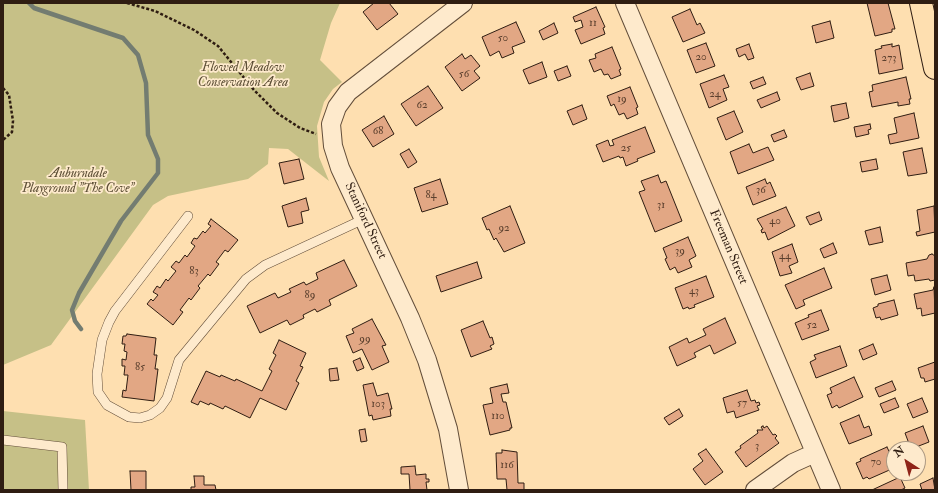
<!DOCTYPE html>
<html>
<head>
<meta charset="utf-8">
<style>
  body { margin:0 }
  #map { position:relative; width:938px; height:493px; overflow:hidden; background:#fedfb0; font-family:"IM FELL Double Pica",serif }
  canvas { display:block }
  .frame { position:absolute; inset:0; border:4px solid #2f1d12; pointer-events:none }
  .north { position:absolute; left:886px; top:441px; width:40px; height:40px; box-sizing:border-box; background:#feeacc; border:1px solid #ab9882; border-radius:50%; rotate:324deg; font-size:11px; font-weight:700; line-height:16px; text-align:center; color:#2f1d12 }
  .north::after { content:''; display:block; margin:auto; width:14px; height:18px; background:#8f2418; clip-path:polygon(50% 0,100% 100%,50% 72%,0 100%) }
</style>
</head>
<body>
<div id="map">
<canvas width="938" height="493"></canvas>
<div class="frame"></div>
<div class="north">N</div>
</div>
<script>
const ctx = document.querySelector('canvas').getContext('2d');
ctx.lineJoin = 'round';
function paint(path, color) { ctx.fillStyle = color; ctx.fill(path, 'evenodd'); }
const poly = rows => new Path2D(rows.map(r => 'M' + r).join(''));
function trace(path, color, width, dash) { ctx.strokeStyle = color; ctx.lineWidth = width; ctx.lineCap = dash ? 'butt' : 'round'; ctx.setLineDash(dash || []); ctx.stroke(path); }
function label(font, color, halo, rows, align = 'center') {
  ctx.font = font + ' "IM FELL Double Pica",serif'; ctx.lineWidth = 3.5; ctx.setLineDash([]); ctx.textBaseline = 'middle'; ctx.strokeStyle = halo; ctx.fillStyle = color; for (const [text, x, y, turn = 0] of rows) {
    ctx.save(); ctx.translate(x, y); ctx.rotate((+turn || 0) * Math.PI / 180); ctx.textAlign = isNaN(turn) ? turn : align; if (halo) ctx.strokeText(text, 0, 0); ctx.fillText(text, 0, 0); ctx.restore();
  }
}
paint(poly([
  [3,3,340,3,331,23,320,60,342,82,333,89,324,102,317,126,319,157,329,181,288,149,269,148,268,164,248,179,168,196,153,205,51,345,3,365],
  [3,411,85,420,89,490,3,490]
]), '#c6c087');
trace(poly([
  [29,3,34,8,123,38,138,55,146,83,148,135,158,159,158,173,121,221,79,293,72,310,75,321,81,329]
]), '#737c71', 4.5);
const building = poly([
  [374,3,389,3,398,14,377,30,363,12,374,3],
  [867,3,888,3,895,29,892,29,892,32,875,36,867,3],
  [596,7,605,27,603,28,605,34,581,44,575,30,583,27,581,20,575,22,573,17,596,7],
  [690,9,697,25,700,23,705,33,683,42,672,17,690,9],
  [830,21,834,38,816,43,812,26,830,21],
  [516,22,525,42,512,47,514,53,502,58,499,51,490,56,482,37,516,22],
  [554,23,558,33,543,40,539,31,554,23],
  [706,43,715,66,696,73,687,50,706,43],
  [749,44,754,58,748,60,745,54,739,57,736,49,749,44],
  [892,44,892,47,899,45,903,69,879,74,875,50,882,48,881,46,892,44],
  [612,47,621,69,619,70,621,75,611,79,608,74,604,75,601,69,594,72,589,60,596,58,595,54,612,47],
  [462,54,465,59,471,55,480,66,474,71,480,78,462,91,445,67,462,54],
  [542,62,547,77,529,84,523,70,542,62],
  [567,66,571,76,558,81,554,71,567,66],
  [810,73,814,86,801,90,796,78,810,73],
  [724,75,729,87,723,89,727,100,709,108,700,84,724,75],
  [763,77,766,84,753,89,750,82,763,77],
  [906,77,911,99,909,99,910,104,898,106,898,102,872,107,869,92,873,91,872,85,906,77],
  [428,86,443,108,416,126,401,104,428,86],
  [630,87,638,107,636,108,638,114,627,119,624,113,619,115,614,104,611,106,607,96,630,87],
  [777,92,780,100,761,108,757,100,777,92],
  [846,103,849,118,834,122,831,106,846,103],
  [582,105,587,119,573,125,567,111,582,105],
  [734,111,743,132,726,140,717,118,734,111],
  [914,113,919,138,890,144,888,135,897,133,894,118,914,113],
  [384,116,394,134,373,147,362,130,384,116],
  [870,124,871,129,868,130,869,134,856,137,854,127,870,124],
  [645,127,655,152,637,159,638,161,626,166,623,157,620,158,619,156,603,162,596,145,608,140,610,146,614,145,612,140,645,127],
  [784,130,787,137,774,142,771,135,784,130],
  [749,144,753,153,768,147,774,160,738,174,730,152,749,144],
  [922,148,927,173,908,176,903,152,922,148],
  [409,149,417,162,408,168,400,154,409,149],
  [299,159,304,179,284,184,279,163,299,159],
  [876,159,878,169,862,172,860,162,876,159],
  [658,175,661,183,666,181,682,221,655,232,639,192,645,190,641,181,658,175],
  [440,179,448,204,422,212,414,188,440,179],
  [765,179,767,184,770,182,776,196,753,205,746,187,765,179],
  [306,198,309,210,301,212,303,223,288,227,282,206,306,198],
  [510,206,525,243,504,252,496,238,494,240,489,229,487,230,482,218,510,206],
  [934,206,935,232,917,236,916,232,920,231,917,210,934,206],
  [786,207,795,226,768,240,765,232,762,233,761,230,763,229,757,219,786,207],
  [819,212,822,220,810,225,806,217,819,212],
  [211,219,238,240,228,252,225,250,216,262,219,264,210,276,208,274,198,286,200,288,191,300,189,298,180,310,183,312,173,325,147,304,151,299,153,301,158,295,153,292,157,286,160,288,166,279,168,281,176,271,171,267,176,261,179,263,185,255,187,257,195,246,191,243,194,238,197,239,203,231,205,233,211,226,208,224,211,219],
  [880,227,883,242,869,245,865,231,880,227],
  [688,237,696,256,689,260,692,267,678,273,675,267,670,270,665,259,667,258,663,248,688,237],
  [833,243,837,253,824,258,820,249,833,243],
  [792,244,798,262,789,266,792,273,780,276,772,252,792,244],
  [932,254,935,256,935,280,930,281,929,279,915,281,914,275,908,276,906,263,927,259,929,255,932,254],
  [344,260,357,286,329,300,331,305,317,312,315,309,303,315,304,318,290,325,287,320,260,333,247,306,275,293,278,298,291,292,289,289,304,282,306,285,318,279,316,273,344,260],
  [477,262,482,278,441,292,436,276,477,262],
  [824,268,832,288,803,300,805,305,796,309,785,285,824,268],
  [887,275,891,290,875,295,871,279,887,275],
  [706,276,714,297,694,305,695,307,689,309,688,307,683,309,675,288,706,276],
  [934,287,935,313,922,316,921,308,917,309,914,294,933,290,934,287],
  [894,300,898,315,881,320,880,317,876,318,873,308,878,306,878,304,894,300],
  [821,310,829,330,802,340,795,323,809,317,808,315,821,310],
  [725,318,736,343,714,354,710,345,694,353,696,357,677,366,669,347,687,338,689,343,706,335,703,329,725,318],
  [372,319,386,345,382,346,389,362,372,370,362,349,353,353,346,336,354,333,352,329,372,319],
  [483,321,490,338,492,337,494,344,490,346,492,349,471,357,461,330,483,321],
  [127,334,156,338,154,355,157,355,155,369,158,369,154,401,122,397,123,390,126,391,128,375,124,375,125,366,122,366,122,359,126,360,127,352,124,351,125,344,122,344,123,336,126,336,127,334],
  [279,340,306,353,300,366,303,367,296,381,299,383,286,410,260,398,250,418,225,406,223,409,210,403,209,405,200,401,198,405,191,402,206,371,220,377,221,375,235,381,236,379,262,391,272,371,269,369,276,355,273,353,279,340],
  [873,344,877,354,863,360,859,350,873,344],
  [840,346,847,366,816,378,810,362,816,359,814,355,840,346],
  [360,358,364,368,357,371,353,361,360,358],
  [935,362,935,379,925,382,924,378,921,378,918,368,935,362],
  [337,368,339,380,330,381,329,369,337,368],
  [854,377,863,397,839,408,837,405,832,408,827,395,832,393,830,388,854,377],
  [892,381,896,390,879,397,875,388,892,381],
  [373,383,377,396,388,393,392,409,390,409,391,416,373,420,372,415,369,416,363,385,373,383],
  [507,384,509,393,501,394,503,402,506,402,512,428,510,428,510,430,490,435,483,405,493,403,490,388,507,384],
  [747,390,751,401,755,400,756,403,759,402,760,405,757,406,759,410,736,418,734,411,727,413,723,398,747,390],
  [895,398,899,407,884,413,880,404,895,398],
  [922,398,928,412,913,418,907,404,922,398],
  [679,409,683,416,669,425,664,418,679,409],
  [859,415,864,428,869,426,872,435,849,444,840,423,859,415],
  [763,426,764,428,767,426,773,435,775,434,777,436,775,438,779,443,746,467,735,452,741,448,740,446,758,433,757,430,763,430,761,427,763,426],
  [923,426,929,442,911,449,905,433,923,426],
  [365,429,367,441,361,442,359,430,365,429],
  [887,447,894,462,894,468,869,479,867,477,863,479,856,463,861,461,860,459,887,447],
  [706,449,723,472,705,485,693,469,703,461,698,454,706,449],
  [502,450,517,452,518,483,524,483,524,490,507,490,506,479,497,479,496,453,502,453,502,450],
  [415,466,416,475,426,474,426,479,429,479,429,482,426,482,427,490,410,490,409,474,401,474,401,467,415,466],
  [130,471,146,471,146,490,131,490,130,471],
  [194,476,204,476,204,485,215,485,216,490,191,490,191,487,195,487,194,476],
  [900,477,905,488,901,490,872,490,900,477],
  [933,478,935,490,922,490,920,484,933,478]
]);
paint(building, '#e2a784');
trace(building, '#2f1d12', 1);
const service = poly([
  [188,216,115,311,109,322,102,340,97,374,98,392,107,405,129,417,140,418,150,415,160,408,167,398,179,360,246,279,265,265,364,219],
  [3,440,62,447,63,490]
]);
const minor = poly([
  [625,3,831,490],
  [459,490,448,429,427,360,410,318,340,168,333,146,331,124,337,107,348,92,463,3],
  [755,490,793,463,815,453]
]);
const primary = poly([
  [921,3,935,68]
]);
trace(service, '#634e3a', 10);
trace(minor, '#634e3a', 20);
trace(primary, '#2f1d12', 24);
trace(poly([
  [127,3,155,11,194,30,218,46,254,90,277,113,300,128,316,134],
  [3,88,9,95,13,121,12,132,3,140]
]), '#2f1d12', 2.5, [3, 2]);
trace(service, '#feeacc', 9);
trace(minor, '#feeacc', 18);
trace(primary, '#fedfb0', 22);
label('11px', '#5c402e', null, [
  ["11",593,24],
  ["50",503,39],
  ["20",701,58],
  ["273",889,59],
  ["56",464,75],
  ["24",715,95],
  ["19",622,100],
  ["62",422,106],
  ["68",378,132],
  ["25",626,149],
  ["36",761,191],
  ["84",431,196],
  ["31",661,206],
  ["40",775,222],
  ["92",504,229],
  ["39",680,252],
  ["44",785,257],
  ["83",194,272],
  ["43",694,292],
  ["89",310,296],
  ["52",812,326],
  ["99",365,340],
  ["85",140,368],
  ["57",742,404],
  ["103",378,405],
  ["110",498,417],
  ["3",757,447],
  ["70",876,463],
  ["116",507,466]
]);
label('italic 13px', '#5c4e35', '#feeacc', [
  ["Flowed Meadow",243,68],
  ["Conservation Area",243,83],
  ["Auburndale",78,174],
  ["Playground \"The Cove\"",78,189]
]);
label('13px', '#2f1d12', '#feeacc', [
  ["Staniford Street",365,221,65],
  ["Freeman Street",728,247,67]
]);
</script>
</body>
</html>
